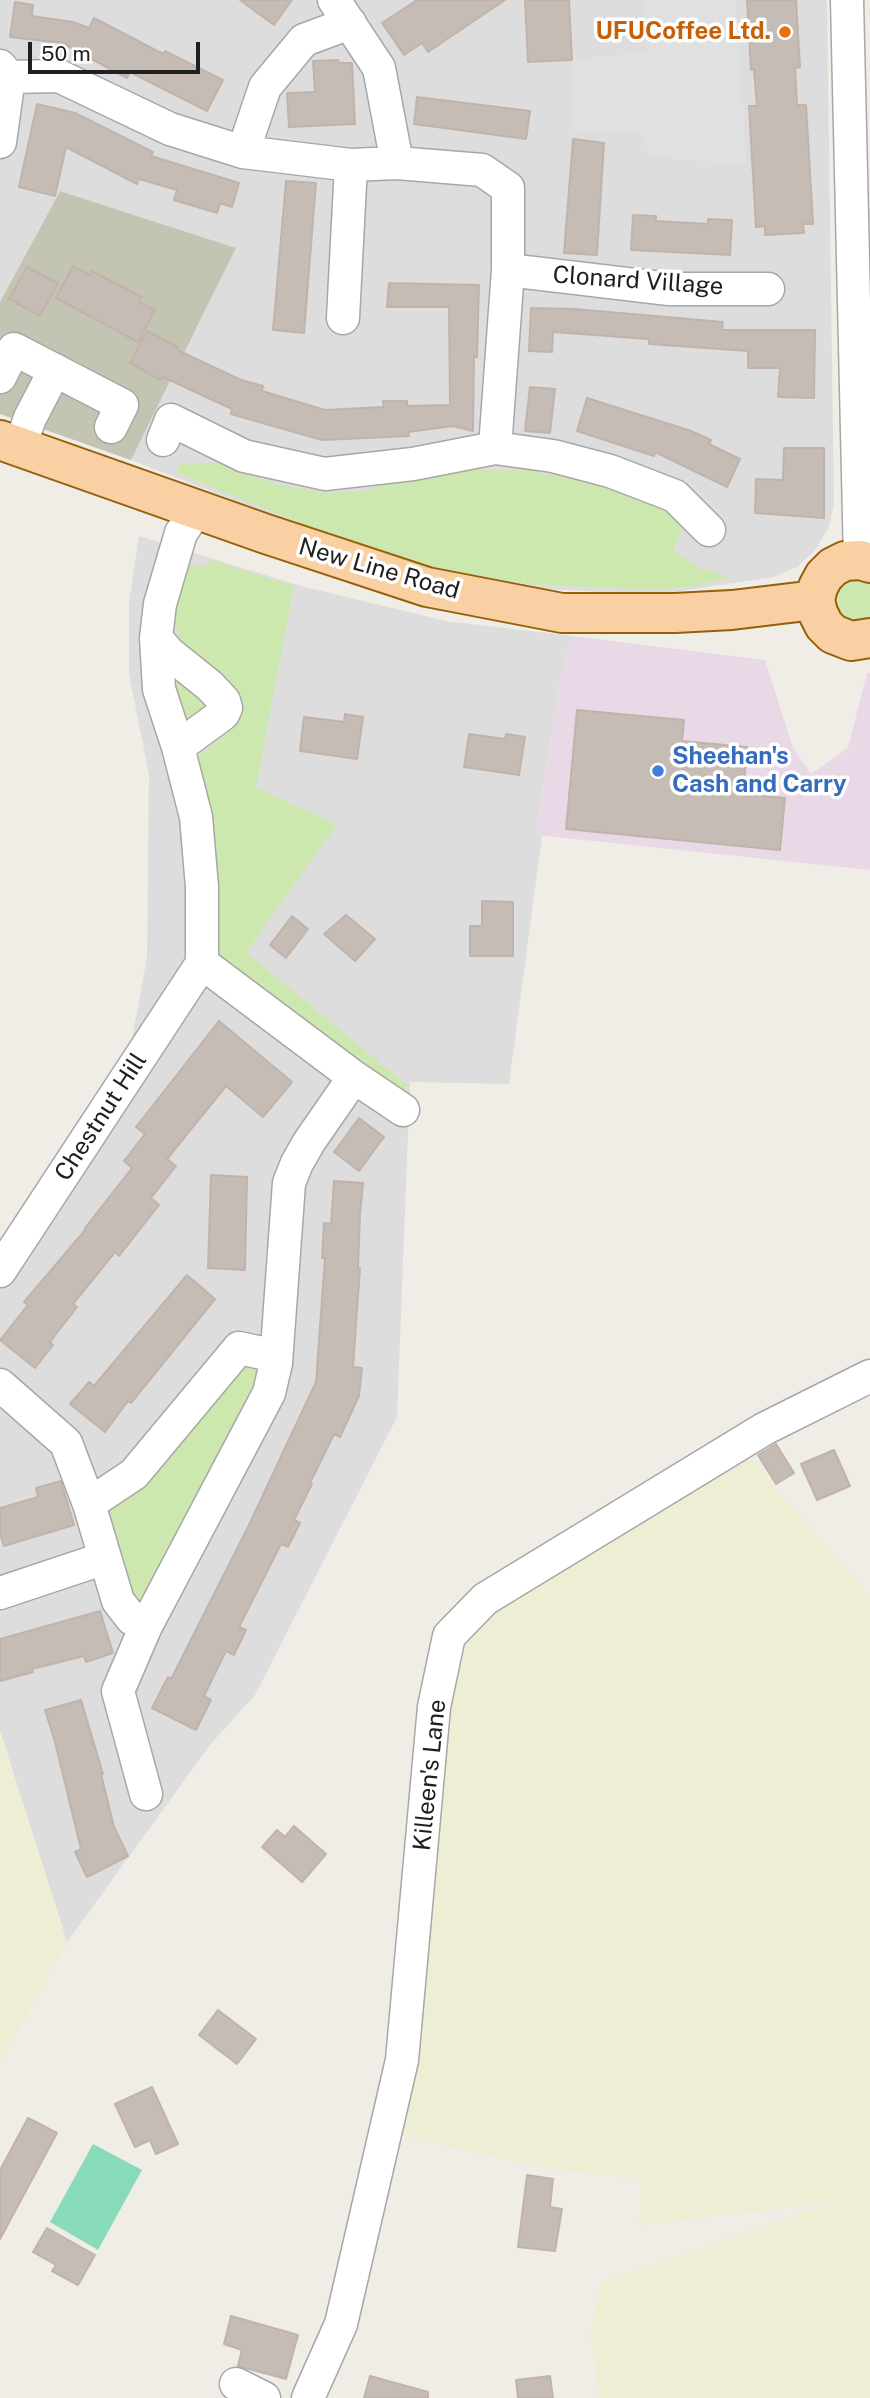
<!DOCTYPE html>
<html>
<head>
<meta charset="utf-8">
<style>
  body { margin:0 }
  #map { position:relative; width:870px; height:2398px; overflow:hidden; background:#f0ede7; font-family:"Public Sans",sans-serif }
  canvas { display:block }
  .scale { position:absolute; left:28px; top:42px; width:172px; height:32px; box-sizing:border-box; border:4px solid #202020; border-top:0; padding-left:9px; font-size:21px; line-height:24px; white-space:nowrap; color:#202020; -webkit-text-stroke:5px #fff; paint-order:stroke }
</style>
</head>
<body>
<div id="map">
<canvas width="870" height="2398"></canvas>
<div class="scale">50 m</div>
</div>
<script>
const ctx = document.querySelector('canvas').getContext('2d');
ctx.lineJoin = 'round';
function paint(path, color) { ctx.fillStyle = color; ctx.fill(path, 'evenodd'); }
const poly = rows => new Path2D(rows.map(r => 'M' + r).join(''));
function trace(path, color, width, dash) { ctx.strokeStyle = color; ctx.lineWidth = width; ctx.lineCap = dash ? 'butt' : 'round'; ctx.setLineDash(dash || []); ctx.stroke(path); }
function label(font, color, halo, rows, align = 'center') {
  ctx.font = font + ' "Public Sans",sans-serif'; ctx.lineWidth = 7; ctx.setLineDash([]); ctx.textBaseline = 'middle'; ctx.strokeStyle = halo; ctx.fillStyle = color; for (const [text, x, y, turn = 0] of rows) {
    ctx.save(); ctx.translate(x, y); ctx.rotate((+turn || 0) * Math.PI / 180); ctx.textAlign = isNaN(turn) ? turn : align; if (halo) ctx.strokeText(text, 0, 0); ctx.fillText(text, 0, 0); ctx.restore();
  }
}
paint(poly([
  [0,0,827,0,834,504,829,527,815,550,797,567,774,577,654,595,527,588,419,568,314,531,131,460,236,248,60,191,0,302],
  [139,536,301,586,446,621,572,636,560,684,536,834,542,836,509,1084,410,1082,397,1417,255,1695,210,1745,67,1942,0,1731,0,1257,132,1038,147,958,149,774,129,674,129,603]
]), '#dedddd');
paint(poly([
  [572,636,765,660,793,748,811,774,848,748,867,673,870,673,870,870,536,835,560,684]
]), '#e9d9e7');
paint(poly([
  [60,191,236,248,131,460,0,414,0,302]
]), '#c4c4b2');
paint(poly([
  [744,1451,870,1597,870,2398,600,2398,590,2334,602,2281,836,2202,639,2225,642,2179,550,2169,394,2135,427,1917,458,1642,522,1590],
  [0,1731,67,1942,0,2063]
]), '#edeed3');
paint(poly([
  [523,462,540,465,539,473,578,480,581,472,587,473,585,482,623,493,632,488,629,497,666,511,670,504,682,518,679,536,673,551,703,570,711,570,730,577,695,586,652,590,528,584,419,566,314,529,175,472,181,464,218,463,276,484,326,493,373,490,373,482,480,463,482,470,522,470],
  [211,560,294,586,256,787,337,825,246,952,407,1085,406,1101,220,958,195,771,200,769,199,755,223,737,237,721,240,701,236,689,188,649,178,634,174,620,188,564,203,568],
  [870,577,870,623,837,621,829,588,835,579],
  [172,664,210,705,204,716,184,722,176,710],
  [255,1361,265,1374,142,1606,135,1604,103,1506,238,1363]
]), '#cde8af');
paint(poly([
  [93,2144,142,2170,98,2250,50,2222]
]), '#88dbb8');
paint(poly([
  [643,0,735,0,747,164,672,159,647,154,645,134,574,132,571,60,647,52]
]), '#e0e0e0');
const building = poly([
  [240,0,292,0,274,25,240,0],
  [417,0,505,0,428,52,422,43,404,55,382,23,417,0],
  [525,0,569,0,572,60,528,62,525,0],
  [747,0,796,0,800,67,795,68,797,105,806,105,813,224,803,224,804,233,765,235,765,226,756,227,749,106,757,106,754,69,751,70,747,0],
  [15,2,33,5,32,16,73,22,89,28,94,18,163,54,165,51,223,80,207,111,130,72,127,78,62,43,10,37,15,2],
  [338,60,339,63,352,63,355,124,289,127,287,93,315,92,313,61,338,60],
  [417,97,530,111,526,139,414,124,417,97],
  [37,104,75,113,153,152,151,156,239,183,232,207,220,203,217,213,174,200,177,190,139,179,137,184,66,147,55,196,19,187,37,104],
  [573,139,604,143,597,255,564,253,573,139],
  [286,181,316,183,304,333,273,330,286,181],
  [633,215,656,216,656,221,708,224,708,219,732,220,730,255,631,250,633,215],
  [73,266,90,275,92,271,142,297,139,302,155,310,138,342,56,298,73,266],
  [27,267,58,283,40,316,9,299,27,267],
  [389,283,479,285,477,357,474,357,473,431,453,426,408,432,409,436,322,440,231,414,232,409,163,377,161,380,130,363,147,331,178,347,177,350,241,380,263,386,262,391,325,410,384,407,383,401,407,401,407,406,450,405,449,307,387,307,389,283],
  [531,308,575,309,723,322,722,330,815,330,814,398,778,397,780,368,748,368,748,351,649,344,649,339,553,332,552,352,529,351,531,308],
  [530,387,555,389,550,433,525,431,530,387],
  [587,398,691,431,711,440,709,444,740,459,727,487,655,452,654,456,577,431,587,398],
  [784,448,824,448,824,518,755,513,756,479,783,480,784,448],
  [577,710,684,720,682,741,747,747,743,794,785,798,780,850,566,829,577,710],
  [345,714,363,717,357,759,300,751,304,717,344,722,345,714],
  [469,734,505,739,506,734,525,737,519,775,464,767,469,734],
  [482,901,513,902,513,956,470,956,470,926,482,926,482,901],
  [346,915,375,939,355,961,324,934,346,915],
  [292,916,308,929,286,958,270,945,292,916],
  [219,1021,292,1082,263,1117,226,1086,167,1159,176,1166,151,1198,159,1205,119,1256,115,1252,73,1304,77,1307,50,1342,53,1345,35,1368,0,1340,28,1305,24,1302,86,1229,85,1228,132,1168,124,1161,145,1134,136,1127,219,1021],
  [359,1118,384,1137,359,1171,334,1152,359,1118],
  [211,1175,247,1177,245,1270,208,1268,211,1175],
  [334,1181,363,1183,360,1214,358,1268,360,1268,353,1367,362,1368,359,1396,340,1437,334,1434,310,1483,312,1484,294,1520,300,1523,288,1547,281,1544,239,1627,246,1630,234,1655,226,1651,204,1696,211,1700,196,1730,152,1708,168,1677,171,1679,248,1527,316,1382,325,1258,322,1258,324,1223,331,1224,334,1181],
  [187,1275,215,1299,131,1403,128,1401,105,1432,70,1404,89,1382,94,1386,187,1275],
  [776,1444,794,1473,776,1484,758,1455,776,1444],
  [834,1450,850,1486,817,1500,801,1464,834,1450],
  [61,1481,74,1525,4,1546,0,1533,0,1508,38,1497,36,1488,61,1481],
  [100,1611,113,1653,86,1662,84,1656,32,1669,33,1672,0,1681,0,1639,100,1611],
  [81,1700,103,1774,101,1774,114,1827,128,1856,87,1877,75,1852,81,1849,55,1742,45,1710,81,1700],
  [294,1826,326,1854,302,1882,262,1847,277,1830,285,1837,294,1826],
  [218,2010,256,2039,237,2064,199,2035,218,2010],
  [152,2087,178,2144,156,2154,150,2140,135,2147,115,2104,152,2087],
  [28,2118,57,2133,0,2239,0,2170,28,2118],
  [527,2175,553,2179,550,2207,562,2209,555,2251,518,2247,527,2175],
  [47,2228,95,2255,78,2285,52,2271,56,2265,33,2252,47,2228],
  [231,2316,298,2335,286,2379,238,2366,242,2350,224,2344,231,2316],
  [370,2376,428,2392,428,2398,364,2398,370,2376],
  [550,2376,553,2398,518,2398,516,2380,550,2376]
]);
paint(building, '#c5bcb6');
trace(building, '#c1b3aa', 2);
const minor = poly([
  [334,0,379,68,397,163],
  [847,0,860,560],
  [0,66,9,77,59,76,170,129,243,152,351,165,397,163,482,170,508,188,508,270,495,448],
  [0,142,9,77],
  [243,152,265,87,304,40,350,23],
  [508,270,669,289,768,289],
  [343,318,351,165],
  [0,377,14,349,122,405,111,427],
  [163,440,171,420,244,456,325,474,413,464,495,448,553,456,610,471,675,496,709,530],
  [20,446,30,418,55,370],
  [156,638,169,653,210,686,224,701,226,708,223,714,178,747],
  [202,963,354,1077,403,1110],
  [0,1271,202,963,202,887,196,817,178,747,159,689,156,638,160,604,181,533,197,509],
  [0,1385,66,1443,89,1504,118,1601,132,1619,146,1626],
  [89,1504,134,1474,239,1348,262,1353,277,1350],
  [0,1593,105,1558],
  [146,1794,118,1691,146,1626,269,1393,276,1363,289,1183,297,1163,309,1142,354,1077],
  [236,2384,264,2398],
  [308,2398,341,2324,402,2060,434,1707,449,1636,485,1599,764,1429,870,1376]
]);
const major = poly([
  [0,440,266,534,427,587,562,613,675,613,732,610,815,600],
  [870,563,860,560,845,561,833,567,824,576,818,587,815,600,818,613,824,625,833,634,851,641,870,638]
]);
trace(minor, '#a7a7a7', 35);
trace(major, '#956007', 42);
trace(minor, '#fff', 32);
trace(major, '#f8d0a4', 38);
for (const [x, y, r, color] of [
  [785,32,7,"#e8710a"],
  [658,771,7,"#3f7fe0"]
]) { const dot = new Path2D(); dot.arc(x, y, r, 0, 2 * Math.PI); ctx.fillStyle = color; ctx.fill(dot); trace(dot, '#fff', 2.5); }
label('bold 24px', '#c56008', '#fff', [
  ["UFUCoffee Ltd.",771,32]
], 'right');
label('24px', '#202020', '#fff', [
  ["Clonard Village",638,281,4],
  ["New Line Road",379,569,16],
  ["Chestnut Hill",101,1117,-57],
  ["Killeen's Lane",430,1775,-84]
]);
label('bold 24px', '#366cbe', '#fff', [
  ["Sheehan's",672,757],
  ["Cash and Carry",672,785]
], 'left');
</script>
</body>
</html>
